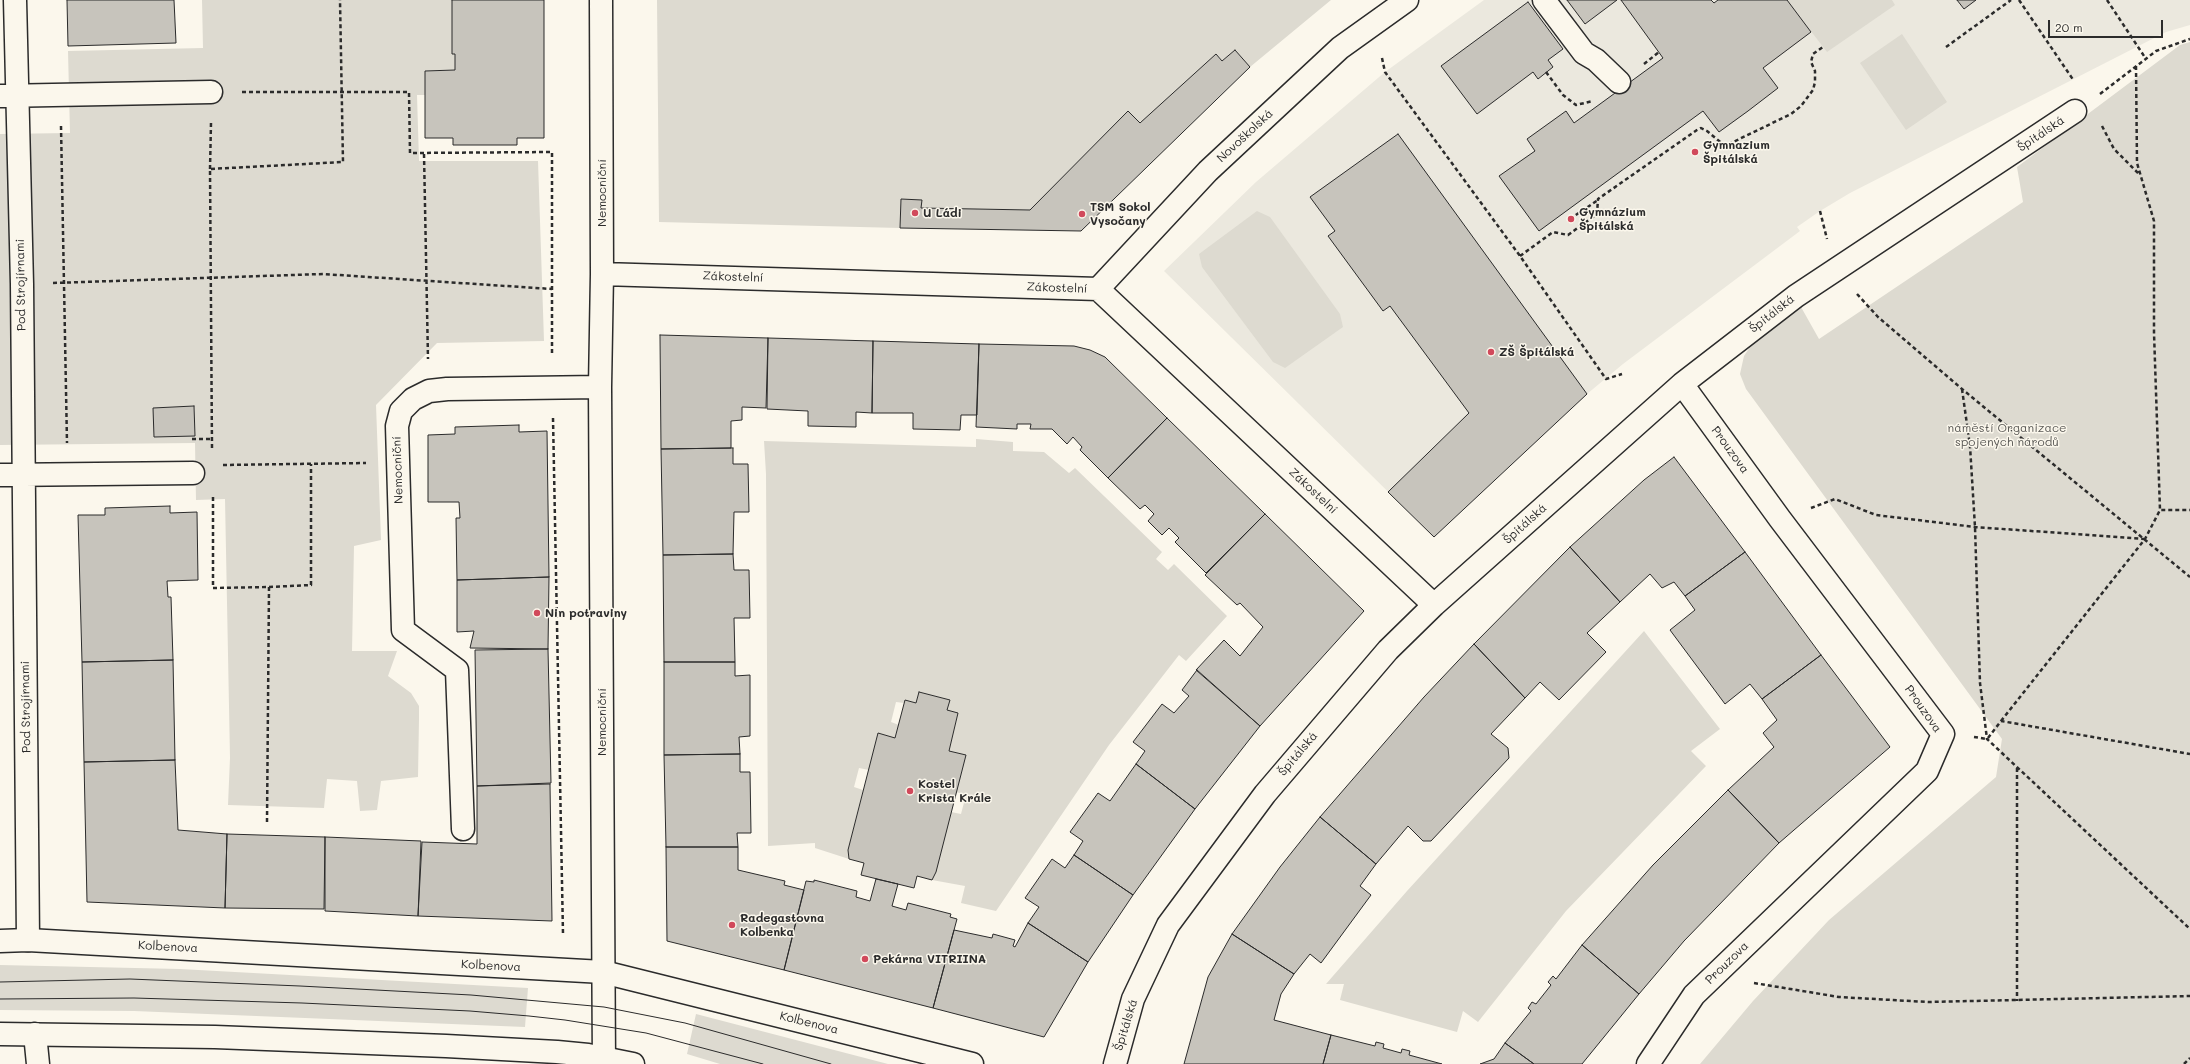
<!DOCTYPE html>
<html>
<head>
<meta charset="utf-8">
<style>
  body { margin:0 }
  #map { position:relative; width:2190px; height:1064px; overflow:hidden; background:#fbf7ec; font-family:Mali,sans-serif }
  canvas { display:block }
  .scale { position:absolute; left:2048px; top:20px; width:115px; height:18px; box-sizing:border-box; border:2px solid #2b2b2b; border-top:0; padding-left:5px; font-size:12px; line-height:14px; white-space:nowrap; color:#2b2b2b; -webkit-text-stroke:3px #fbf7ec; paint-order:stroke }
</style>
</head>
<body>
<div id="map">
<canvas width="2190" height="1064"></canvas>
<div class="scale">20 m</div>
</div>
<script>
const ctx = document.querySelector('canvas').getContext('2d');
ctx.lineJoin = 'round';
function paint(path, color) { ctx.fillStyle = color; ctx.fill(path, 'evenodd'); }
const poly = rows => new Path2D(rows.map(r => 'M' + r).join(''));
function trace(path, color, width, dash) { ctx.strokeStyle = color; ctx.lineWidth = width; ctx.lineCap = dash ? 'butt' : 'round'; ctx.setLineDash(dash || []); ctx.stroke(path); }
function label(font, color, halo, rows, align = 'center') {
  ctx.font = font + ' Mali,sans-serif'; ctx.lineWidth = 3; ctx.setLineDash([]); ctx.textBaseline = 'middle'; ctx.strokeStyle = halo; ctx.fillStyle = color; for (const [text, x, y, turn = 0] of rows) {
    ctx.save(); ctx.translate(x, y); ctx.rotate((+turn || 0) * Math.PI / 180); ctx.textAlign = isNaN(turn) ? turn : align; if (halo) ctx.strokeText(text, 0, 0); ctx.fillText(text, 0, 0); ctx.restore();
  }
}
paint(poly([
  [1484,0,2190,0,2190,25,2166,32,1850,193,1820,211,1797,227,1800,231,1623,364,1587,394,1434,537,1164,271,1256,182,1385,72]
]), '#ebe8de');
paint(poly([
  [202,0,452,0,452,54,455,54,455,70,425,71,425,95,417,95,419,161,538,161,544,341,437,343,376,405,381,540,354,546,352,651,397,651,388,676,411,693,419,706,419,719,418,777,381,781,377,810,360,811,357,781,327,779,324,808,228,805,230,758,225,499,196,500,195,443,0,445,0,134,70,133,68,51,203,48],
  [194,407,195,436,154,437,154,408],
  [657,0,1331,0,1250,67,1235,50,1222,61,1216,54,1143,123,1141,121,1030,210,921,208,921,200,901,200,900,228,659,222],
  [1787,0,1892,0,1895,5,1827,52],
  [1902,34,1947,102,1906,130,1860,63],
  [2190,42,2190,1064,1700,1064,1753,1001,1829,920,1996,777,2002,739,1746,389,1740,374,1744,356,1752,344,1801,307,1819,339,2023,202,2017,167,2180,45],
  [1257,211,1270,217,1340,314,1343,327,1285,368,1273,362,1202,267,1199,254],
  [976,439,1013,442,1013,451,1044,452,1069,473,1075,468,1162,552,1156,559,1168,570,1174,564,1227,616,1186,661,1179,655,1109,745,996,911,961,903,965,886,932,880,951,812,961,814,966,795,956,792,966,755,949,751,958,714,947,710,950,700,919,692,916,703,905,700,904,703,896,702,891,722,899,725,895,738,878,733,869,770,859,768,854,787,863,790,848,850,849,859,815,848,815,843,768,846,766,474,764,441,976,447],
  [1644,631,1720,729,1691,751,1706,766,1566,911,1478,1022,1463,1011,1457,1032,1340,1000,1344,984,1326,984,1407,891],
  [0,965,180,969,528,988,525,1027,134,1011,0,1010],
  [696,1014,888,1064,720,1064,687,1054]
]), '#dddad0');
const building = poly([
  [67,0,174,0,176,43,68,46,67,0],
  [452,0,544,0,544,138,517,138,517,145,453,145,453,138,425,138,425,71,455,70,455,54,452,54,452,0],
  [1567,0,1617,0,1585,24,1567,0],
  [1621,0,1711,0,1714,3,1718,0,1787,0,1811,32,1763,68,1778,88,1748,111,1719,132,1703,111,1539,231,1499,176,1535,151,1527,139,1566,111,1574,123,1663,58,1621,0],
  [1957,0,1976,0,1964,9,1957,0],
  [1528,2,1563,49,1548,60,1553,67,1538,79,1533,72,1477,114,1441,66,1528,2],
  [1235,50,1250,67,1081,231,900,228,901,199,922,200,921,208,1030,210,1128,111,1140,123,1216,54,1222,61,1235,50],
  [1398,134,1587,394,1434,537,1388,492,1469,413,1390,306,1383,311,1328,236,1335,231,1310,197,1398,134],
  [660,335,768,338,766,408,742,407,742,420,731,421,731,448,661,449,660,335],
  [768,338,873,341,872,413,856,412,856,427,808,426,808,411,767,409,768,338],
  [873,341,979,344,977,415,961,415,960,430,913,429,913,413,872,413,873,341],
  [979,344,1074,346,1090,350,1105,357,1167,418,1108,478,1080,450,1082,447,1073,437,1067,444,1052,429,1030,429,1031,424,1017,424,1017,429,976,427,979,344],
  [194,406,195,436,154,437,153,408,194,406],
  [1167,418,1265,514,1206,573,1175,542,1179,538,1169,528,1162,535,1148,521,1154,514,1145,505,1140,509,1108,478,1167,418],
  [519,425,519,432,547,431,549,577,457,580,456,518,460,518,459,502,428,502,428,435,455,434,455,427,519,425],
  [733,448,733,464,748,464,749,512,734,512,733,554,663,555,661,449,733,448],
  [1674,457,1745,552,1685,596,1674,582,1662,588,1650,574,1620,602,1570,547,1644,480,1674,457],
  [170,506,170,513,197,512,198,580,167,581,168,597,171,597,173,660,82,662,78,515,105,515,105,508,170,506],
  [1265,514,1364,611,1260,726,1196,670,1224,640,1240,656,1263,627,1240,603,1237,605,1205,575,1265,514],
  [1570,547,1620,602,1587,633,1606,652,1559,700,1540,682,1525,698,1474,644,1570,547],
  [1745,552,1821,655,1762,699,1750,684,1725,704,1670,630,1695,610,1685,596,1745,552],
  [733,554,734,570,749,570,750,618,734,618,735,662,664,662,663,555,733,554],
  [549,577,548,649,470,648,474,631,457,632,457,580,549,577],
  [1474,644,1525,698,1491,734,1508,748,1509,758,1431,841,1423,841,1408,826,1376,864,1320,817,1424,697,1474,644],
  [548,649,551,783,477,786,475,650,548,649],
  [1821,655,1890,747,1779,843,1728,790,1774,747,1763,733,1777,720,1762,699,1821,655],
  [173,660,175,760,84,762,82,662,173,660],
  [664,662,735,662,735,676,750,675,750,736,739,737,740,754,664,755,664,662],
  [1197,670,1260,726,1195,809,1136,764,1145,751,1133,742,1162,704,1174,713,1189,696,1182,690,1197,670],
  [919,692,950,700,947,710,958,713,949,751,966,755,936,872,932,880,917,876,914,888,861,875,864,863,849,859,848,850,878,733,895,738,905,700,916,703,919,692],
  [740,754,740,772,750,772,751,833,737,833,738,847,666,847,664,755,740,754],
  [175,760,178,830,227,834,225,908,87,902,84,762,175,760],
  [1136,764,1195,809,1133,895,1074,855,1083,841,1070,832,1098,793,1110,801,1136,764],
  [550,784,552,921,418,916,422,842,477,844,477,786,550,784],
  [1728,790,1779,843,1684,941,1639,994,1582,945,1653,865,1728,790],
  [1320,817,1376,864,1360,886,1371,895,1321,963,1310,954,1294,974,1232,934,1280,867,1320,817],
  [227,834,325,837,324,909,225,908,227,834],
  [325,837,421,841,418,916,325,911,325,837],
  [666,847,738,847,738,870,785,881,784,885,804,890,784,970,667,941,666,847],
  [1074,855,1133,895,1088,962,1028,923,1039,907,1025,898,1052,859,1065,868,1074,855],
  [876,879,898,884,892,906,906,910,908,903,951,914,950,917,957,919,933,1008,784,970,806,881,814,882,814,880,857,891,856,897,870,901,876,879],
  [1028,923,1088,962,1044,1037,933,1008,954,930,992,938,993,934,1015,940,1013,946,1015,947,1028,923],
  [1232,934,1294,974,1281,994,1274,1020,1331,1035,1323,1064,1184,1064,1208,977,1232,934],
  [1582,945,1639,994,1582,1064,1534,1064,1505,1043,1531,1011,1528,1008,1532,1002,1536,1004,1551,985,1548,982,1553,976,1556,979,1582,945],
  [1331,1035,1375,1046,1376,1042,1384,1044,1383,1048,1401,1053,1402,1049,1410,1051,1409,1055,1442,1064,1323,1064,1331,1035],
  [1505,1043,1534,1064,1480,1064,1494,1059,1505,1043]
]);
paint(building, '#c7c4bc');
trace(building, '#2b2b2b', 1);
const minor = poly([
  [15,0,22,284,28,940],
  [601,0,602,274,600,387,604,1064],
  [1544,0,1584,53,1596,60,1619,82],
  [0,96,211,92],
  [602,274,1098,289,1434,605],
  [1098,289,1208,171,1340,48,1407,0],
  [0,475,193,473],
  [463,829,457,670,403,630,397,426,401,411,413,399,429,391,447,389,600,387],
  [35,1034,38,1064],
  [1115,1064,1133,999,1168,925,1265,794,1388,650,1434,605,1682,384,1796,296,2075,111],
  [1648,1064,1694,995,1927,771,1943,734,1780,519,1682,384]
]);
const major = poly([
  [0,941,28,940,603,972,972,1064],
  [0,1034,215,1037,446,1046,557,1052,588,1055,633,1064]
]);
trace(minor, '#2b2b2b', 25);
trace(major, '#2b2b2b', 25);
trace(poly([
  [2019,0,2074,81],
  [2107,0,2146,59],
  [1946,47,2011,0],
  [1382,58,1385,72,1520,256,1606,379,1622,374],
  [1644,64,1659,52],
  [2136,66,2137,163,2154,221,2154,333,2160,510],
  [1546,72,1563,95,1576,105,1593,101],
  [242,92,409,92,410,153,552,152,552,355],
  [2100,94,2156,51,2190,39],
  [61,126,67,443],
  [2102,126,2114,149,2140,175],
  [424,154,428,359],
  [210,169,211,123],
  [1820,211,1827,239],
  [1570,219,1598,200],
  [1520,256,1553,232,1568,235,1597,214,1598,199,1697,130,1701,128,1707,131,1725,146,1791,114,1801,106,1813,90,1815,82,1815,71,1811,62,1813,54,1823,47],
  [53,283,323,274,552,289],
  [1857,294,1878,317,1962,389,2190,577],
  [1962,389,1970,446,1975,527,1980,683,1987,739,2190,929],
  [553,418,563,934],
  [192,439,212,439],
  [212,448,210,169,343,162,340,0],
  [223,465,366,463],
  [213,497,213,588,269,587,267,822],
  [1811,508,1835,499,1876,515,1975,527,2145,539],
  [269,587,311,585,311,464],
  [2001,721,2145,539,2160,510,2190,510],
  [1974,737,1987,739],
  [1988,738,2001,721,2190,754],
  [2017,768,2017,1001],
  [1754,983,1839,997,1928,1002,2190,996],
  [2184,1064,2190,1058]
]), '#2b2b2b', 2.5, [4, 3]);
trace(minor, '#fbf7ec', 22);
trace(major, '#fbf7ec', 22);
trace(poly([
  [0,982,130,979,300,986,471,995,604,1007,685,1023,831,1064],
  [0,999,134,998,302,1003,470,1011,529,1016,565,1020,646,1033,763,1064]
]), '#2b2b2b', 1);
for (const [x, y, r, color] of [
  [1695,152,4,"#d1495b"],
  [915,213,4,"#d1495b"],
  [1082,214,4,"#d1495b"],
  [1571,219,4,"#d1495b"],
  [1491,352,4,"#d1495b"],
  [537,613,4,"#d1495b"],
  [910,791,4,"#d1495b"],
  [732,925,4,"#d1495b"],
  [865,959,4,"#d1495b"]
]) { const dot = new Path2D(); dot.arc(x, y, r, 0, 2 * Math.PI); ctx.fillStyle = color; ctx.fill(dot); trace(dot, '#fbf7ec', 1.5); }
label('12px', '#2b2b2b', '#fbf7ec', [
  ["Špitálská",2041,134,-34],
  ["Novoškolská",1245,136,-43],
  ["Nemocniční",602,193,-90],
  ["Zákostelní",733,277,2],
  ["Pod Strojírnami",21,285,-91],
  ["Zákostelní",1057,288,2],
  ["Špitálská",1772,314,-38],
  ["Prouzova",1730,450,54],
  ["Nemocniční",398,470,-92],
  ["Zákostelní",1313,491,43],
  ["Špitálská",1525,524,-42],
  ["Pod Strojírnami",26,707,-91],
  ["Prouzova",1923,709,55],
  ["Nemocniční",602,722,-90],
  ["Špitálská",1298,754,-50],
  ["Kolbenova",168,947,3],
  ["Prouzova",1727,963,-44],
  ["Kolbenova",491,966,3],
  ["Kolbenova",809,1023,14],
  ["Špitálská",1126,1025,-73]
]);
label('bold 12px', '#2b2b2b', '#fbf7ec', [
  ["Gymnazium",1703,145],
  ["Špitálská",1703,159],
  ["TSM Sokol",1090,207],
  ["Vysočany",1090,221],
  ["Gymnázium",1579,212],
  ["Špitálská",1579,226],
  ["U Ládi",923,213],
  ["ZŠ Špitálská",1499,352],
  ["Nin potraviny",545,613],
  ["Kostel",918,784],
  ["Krista Krále",918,798],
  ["Radegastovna",740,918],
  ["Kolbenka",740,932],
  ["Pekárna VITRIINA",873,959]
], 'left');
label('12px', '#585754', '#fbf7ec', [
  ["náměstí Organizace",2007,428],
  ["spojených národů",2007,442]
]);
</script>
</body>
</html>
